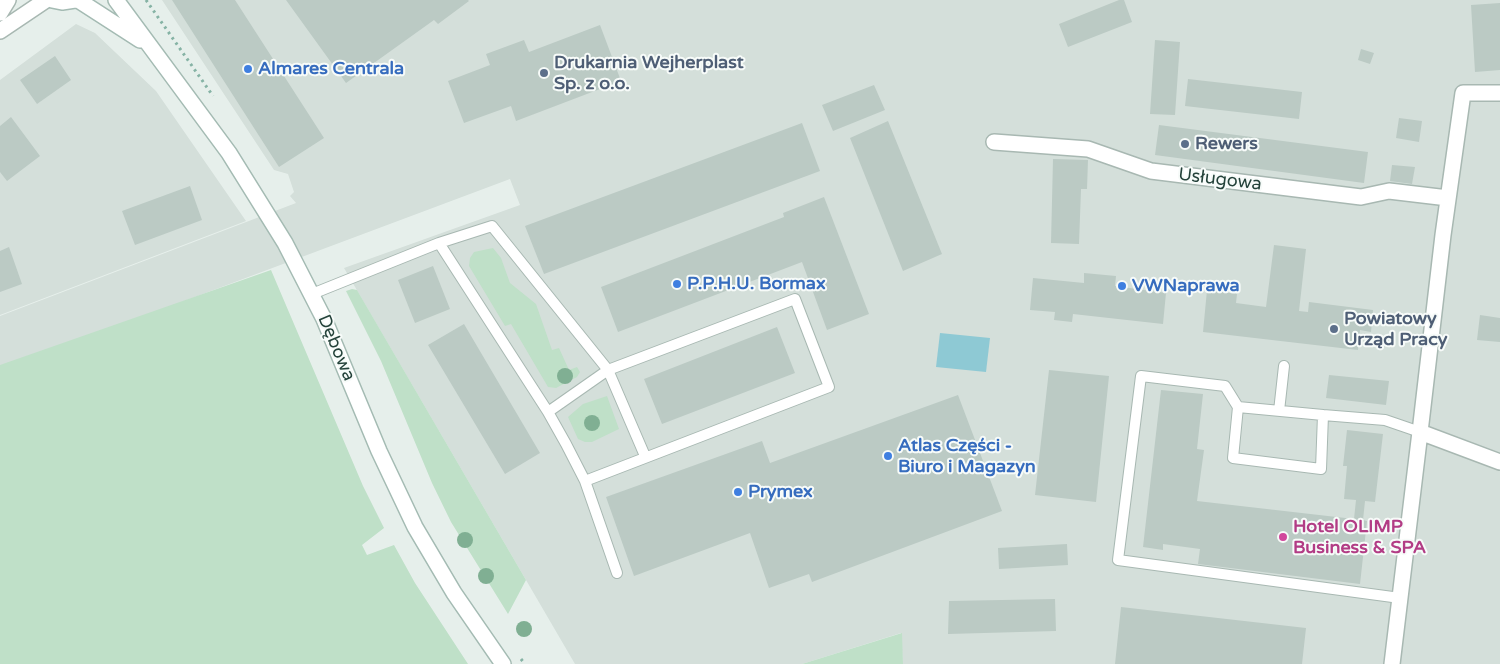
<!DOCTYPE html>
<html>
<head>
<meta charset="utf-8">
<style>
  body { margin:0 }
  canvas { display:block; background:#e6efeb }
</style>
</head>
<body>
<canvas width="1500" height="664"></canvas>
<script>
const ctx = document.querySelector('canvas').getContext('2d');
ctx.lineJoin = 'round';
function paint(path, color) { ctx.fillStyle = color; ctx.fill(path, 'evenodd'); }
const poly = rows => new Path2D(rows.map(r => 'M' + r).join(''));
function trace(path, color, width, dash) { ctx.strokeStyle = color; ctx.lineWidth = width; ctx.lineCap = dash ? 'butt' : 'round'; ctx.setLineDash(dash || []); ctx.stroke(path); }
function label(font, color, halo, rows, align = 'center') {
  ctx.font = font + ' "Varela Round",sans-serif'; ctx.lineWidth = 4; ctx.setLineDash([]); ctx.textBaseline = 'middle'; ctx.strokeStyle = halo; ctx.fillStyle = color; for (const [text, x, y, turn = 0] of rows) {
    ctx.save(); ctx.translate(x, y); ctx.rotate((+turn || 0) * Math.PI / 180); ctx.textAlign = isNaN(turn) ? turn : align; if (halo) ctx.strokeText(text, 0, 0); ctx.fillText(text, 0, 0); ctx.restore();
  }
}
paint(poly([
  [162,0,1500,0,1500,664,903,664,901,633,802,664,575,664,344,268,520,205,510,179,0,370,0,316,296,203,290,196,294,192,288,174,274,170],
  [76,24,95,33,156,91,246,221,0,315,0,80]
]), '#d4dfda');
paint(poly([
  [493,248,501,258,510,283,536,304,552,350,559,348,569,370,577,367,580,372,577,377,556,388,548,387,511,324,505,326,469,266,470,258,474,252],
  [271,270,363,486,384,528,362,545,367,555,394,545,415,583,468,664,0,664,0,365],
  [352,289,357,290,526,580,508,614,451,522,432,483,381,361,346,291],
  [607,396,619,429,592,442,585,442,578,439,568,417,583,404],
  [902,633,903,664,802,664]
]), '#bfe0c8');
paint(poly([
  [940,333,990,338,986,372,936,367]
]), '#8ec9d4');
paint(poly([
  [172,0,235,0,324,138,279,167],
  [286,0,468,0,469,1,438,24,434,20,346,83],
  [1119,0,1124,0,1132,22,1068,47,1059,24],
  [1500,3,1500,70,1475,72,1471,5],
  [600,25,621,81,516,121,511,106,464,123,448,81,490,65,486,54,524,40,529,52],
  [1155,40,1180,42,1175,115,1150,114],
  [1361,49,1374,53,1370,64,1358,60],
  [55,56,71,80,37,104,20,80],
  [1188,79,1302,92,1299,119,1185,106],
  [874,85,885,110,833,131,822,105],
  [11,117,40,156,7,181,0,172,0,126],
  [1399,118,1422,121,1419,142,1396,138],
  [888,121,942,254,903,271,850,138],
  [802,123,820,171,544,274,525,226],
  [1159,125,1368,152,1364,183,1155,155],
  [1053,159,1088,160,1087,189,1081,189,1079,244,1051,243],
  [1392,165,1415,167,1412,184,1390,181],
  [190,186,202,220,135,245,122,211],
  [824,197,869,314,827,330,802,262,618,332,601,287,784,217,783,213],
  [1274,245,1306,249,1299,311,1308,312,1309,302,1373,310,1371,332,1360,330,1358,350,1203,332,1207,290,1237,294,1236,303,1266,307],
  [9,247,22,284,0,292,0,251],
  [433,266,450,309,415,323,398,280],
  [1084,273,1116,276,1115,286,1166,293,1163,324,1073,314,1072,322,1054,320,1055,312,1030,310,1033,278,1084,283],
  [1480,315,1500,318,1500,342,1477,340],
  [464,324,540,453,505,474,428,345],
  [777,327,795,373,662,424,644,379],
  [1049,370,1109,376,1096,502,1035,495],
  [1329,375,1389,381,1386,405,1326,398],
  [1161,390,1203,394,1197,449,1204,450,1197,501,1354,519,1356,500,1344,499,1347,466,1343,466,1347,430,1383,434,1375,502,1365,501,1363,520,1367,521,1360,584,1198,564,1200,549,1163,544,1163,550,1143,547],
  [958,395,1002,511,812,582,809,574,769,588,750,533,634,576,606,497,762,441,770,463],
  [1067,544,1068,565,999,569,998,548],
  [1055,599,1056,631,948,634,949,601],
  [1121,607,1306,628,1302,664,1115,664]
]), '#bbcac4');
const service = poly([
  [439,243,492,226,608,370,645,456],
  [312,294,439,243,548,412,566,444,585,481,617,573],
  [1238,407,1323,415,1321,469,1233,458,1238,407,1225,386,1141,376,1118,560,1400,598],
  [1279,411,1284,366],
  [548,412,608,370,795,299,829,387,585,481],
  [1323,415,1385,420,1420,432]
]);
const minor = poly([
  [994,142,1088,149,1151,171,1361,197,1389,191,1448,198],
  [1420,432,1443,235,1463,93,1500,93],
  [1392,664,1420,432,1500,462]
]);
const tertiary = poly([
  [0,13,8,0],
  [0,31,46,0]
]);
const secondary = poly([
  [52,0,62,2,75,0],
  [78,0,140,40],
  [116,0,229,153,285,243,324,319,379,451,415,527,454,593,503,664]
]);
trace(service, '#a8b8b2', 12);
trace(minor, '#a8b8b2', 18);
trace(tertiary, '#a8b8b2', 18);
trace(secondary, '#a4bbb3', 18);
trace(poly([
  [146,0,213,96],
  [521,659,525,664]
]), '#86b3a5', 3, [2.5, 4]);
trace(service, '#fff', 10);
trace(minor, '#fff', 15);
trace(tertiary, '#fff', 15);
trace(secondary, '#fff', 15);
ctx.fillStyle = '#80af93';
for (const [x, y] of [
  [565,376],
  [592,423],
  [465,540],
  [486,576],
  [524,629]
]) { ctx.beginPath(); ctx.arc(x, y, 8, 0, 2 * Math.PI); ctx.fill(); }
for (const [x, y, r, color] of [
  [248,69,5,"#3f7fe0"],
  [544,73,5,"#5c6f8a"],
  [1185,144,5,"#5c6f8a"],
  [677,284,5,"#3f7fe0"],
  [1122,286,5,"#3f7fe0"],
  [1334,329,5,"#5c6f8a"],
  [888,456,5,"#3f7fe0"],
  [738,492,5,"#3f7fe0"],
  [1283,537,5,"#d1479c"]
]) { const dot = new Path2D(); dot.arc(x, y, r, 0, 2 * Math.PI); ctx.fillStyle = color; ctx.fill(dot); trace(dot, '#f7fbf9', 2); }
label('bold 18px', '#4e5e75', '#f7fbf9', [
  ["Drukarnia Wejherplast",554,63],
  ["Sp. z o.o.",554,84],
  ["Rewers",1195,144],
  ["Powiatowy",1344,319],
  ["Urząd Pracy",1344,340]
], 'left');
label('bold 18px', '#366cbe', '#f7fbf9', [
  ["Almares Centrala",258,69],
  ["P.P.H.U. Bormax",687,284],
  ["VWNaprawa",1132,286],
  ["Atlas Części -",898,446],
  ["Biuro i Magazyn",898,467],
  ["Prymex",748,492]
], 'left');
label('18px', '#24423a', '#f7fbf9', [
  ["Usługowa",1220,180,7],
  ["Dębowa",336,348,67]
]);
label('bold 18px', '#b23c85', '#f7fbf9', [
  ["Hotel OLIMP",1293,527],
  ["Business & SPA",1293,548]
], 'left');
</script>
</body>
</html>
